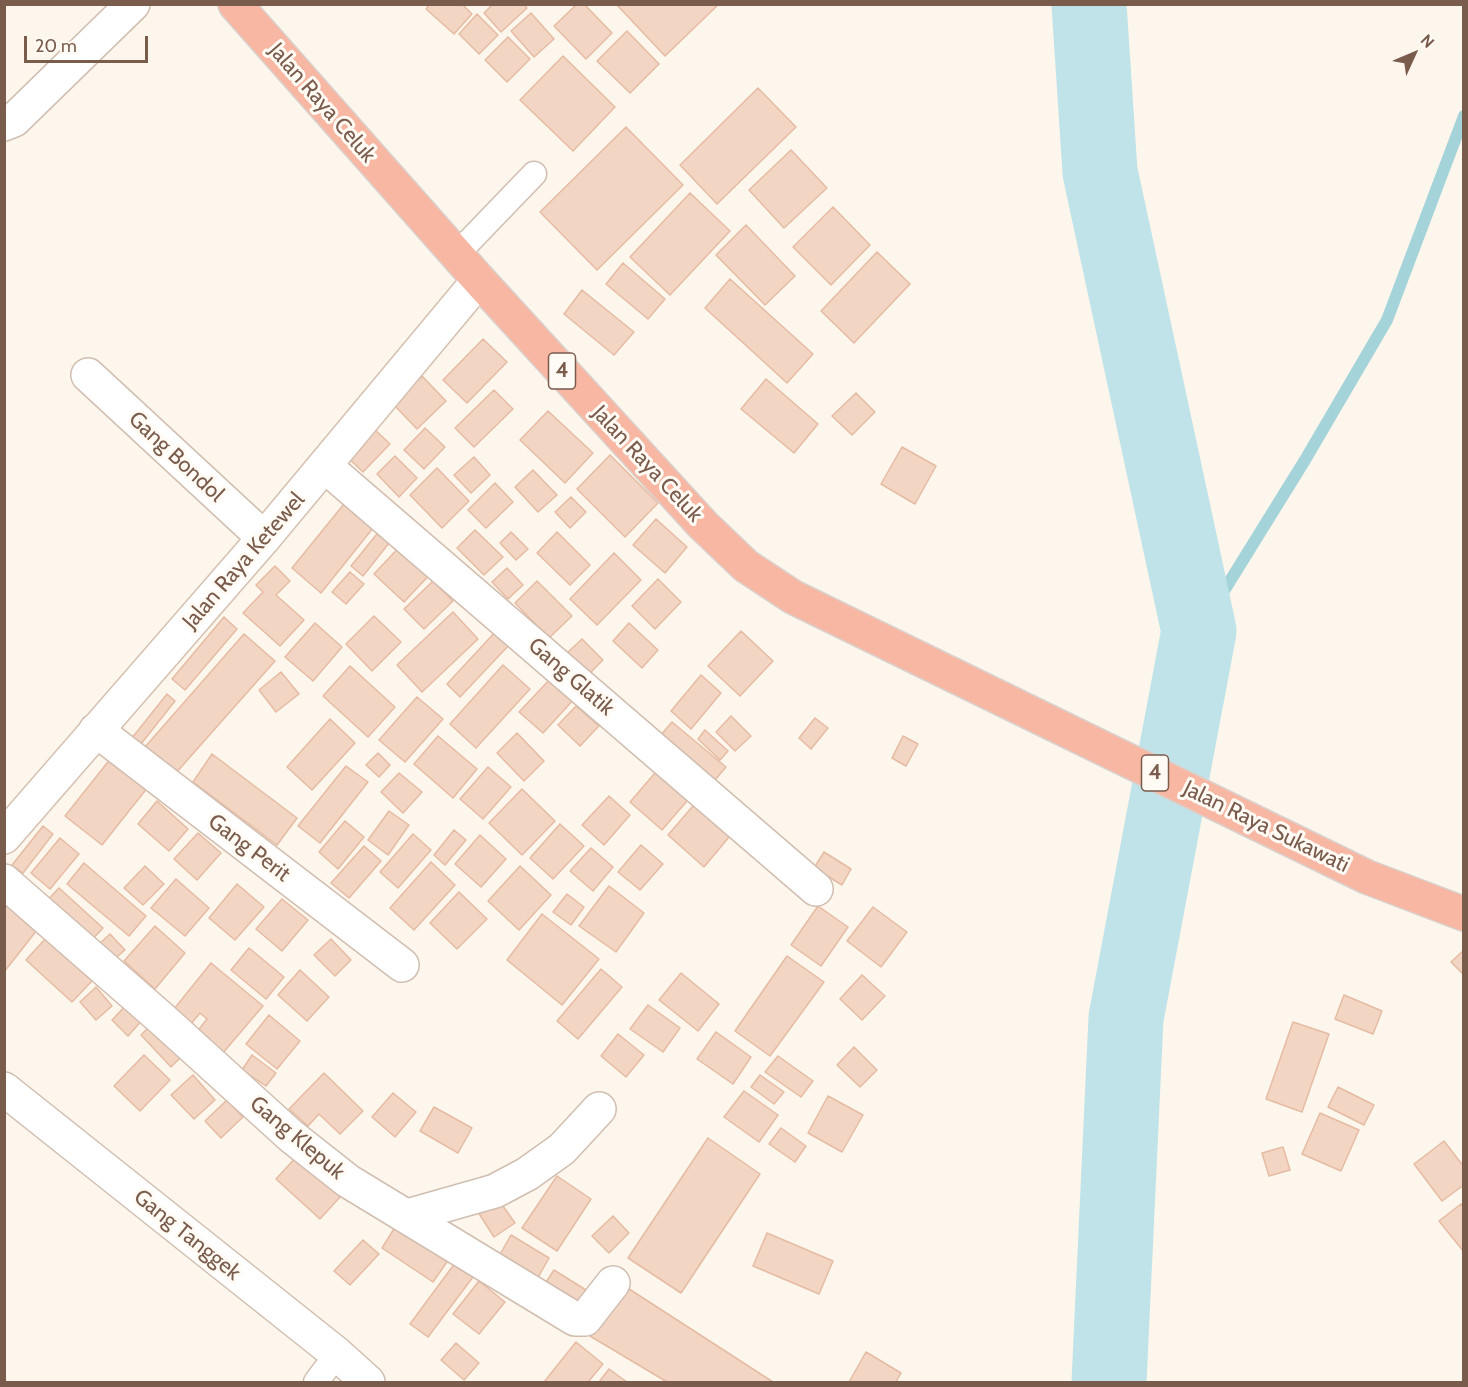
<!DOCTYPE html>
<html>
<head>
<meta charset="utf-8">
<style>
  body { margin:0 }
  #map { position:relative; width:1468px; height:1387px; overflow:hidden; background:#fdf6ec; font-family:Cabin,sans-serif }
  canvas { display:block }
  .frame { position:absolute; inset:0; border:6px solid #7a5c4d; pointer-events:none }
  .north { position:absolute; left:1384px; top:24px; width:60px; height:60px; -webkit-text-stroke:4px #fffaf3; paint-order:stroke; rotate:46deg; font-size:16px; font-weight:700; line-height:24px; text-align:center; color:#7a5c4d }
  .north::after { content:''; display:block; margin:auto; width:21px; height:27px; background:#7a5c4d; clip-path:polygon(50% 0,100% 100%,50% 72%,0 100%) }
  .scale { position:absolute; left:24px; top:36px; width:124px; height:27px; box-sizing:border-box; border:3px solid #7a5c4d; border-top:0; padding-left:8px; font-size:18px; line-height:21px; white-space:nowrap; color:#7a5c4d; -webkit-text-stroke:4px #fffaf3; paint-order:stroke }
</style>
</head>
<body>
<div id="map">
<canvas width="1468" height="1387"></canvas>
<div class="frame"></div>
<div class="north">N</div>
<div class="scale">20 m</div>
</div>
<script>
const ctx = document.querySelector('canvas').getContext('2d');
ctx.lineJoin = 'round';
const poly = rows => new Path2D(rows.map(r => 'M' + r).join(''));
function trace(path, color, width, dash) { ctx.strokeStyle = color; ctx.lineWidth = width; ctx.lineCap = dash ? 'butt' : 'round'; ctx.setLineDash(dash || []); ctx.stroke(path); }
function paint(path, color) { ctx.fillStyle = color; ctx.fill(path, 'evenodd'); }
function label(font, color, halo, rows, align = 'center') {
  ctx.font = font + ' Cabin,sans-serif'; ctx.lineWidth = 6; ctx.setLineDash([]); ctx.textBaseline = 'middle'; ctx.strokeStyle = halo; ctx.fillStyle = color; for (const [text, x, y, turn = 0] of rows) {
    ctx.save(); ctx.translate(x, y); ctx.rotate((+turn || 0) * Math.PI / 180); ctx.textAlign = isNaN(turn) ? turn : align; if (halo) ctx.strokeText(text, 0, 0); ctx.fillText(text, 0, 0); ctx.restore();
  }
}
trace(poly([
  [1199,631,1305,460,1387,320,1464,116]
]), '#a5d3da', 12);
trace(poly([
  [1089,4,1100,172,1199,631,1126,1018,1109,1382]
]), '#bfe3e8', 75);
const building = poly([
  [430,4,462,4,472,14,454,34,426,9,430,4],
  [493,4,523,4,527,8,501,32,484,13,493,4],
  [577,4,584,4,612,33,586,59,554,26,577,4],
  [616,4,719,4,665,56,616,4],
  [531,13,554,39,534,57,511,31,531,13],
  [477,14,498,35,479,54,459,34,477,14],
  [627,31,659,64,630,93,597,61,627,31],
  [508,37,530,59,507,82,485,60,508,37],
  [563,56,615,107,573,151,520,100,563,56],
  [758,88,796,127,717,204,680,165,758,88],
  [626,127,683,185,597,270,540,212,626,127],
  [791,150,827,188,784,228,749,190,791,150],
  [690,193,730,231,670,295,630,257,690,193],
  [833,207,870,245,831,285,793,247,833,207],
  [746,225,795,276,765,305,716,255,746,225],
  [877,252,910,284,854,343,821,311,877,252],
  [623,263,665,299,648,319,606,284,623,263],
  [730,279,813,354,787,383,705,308,730,279],
  [582,290,634,332,614,355,564,314,582,290],
  [483,339,507,362,467,403,443,380,483,339],
  [422,376,446,401,417,429,393,404,422,376],
  [766,379,818,424,794,453,741,409,766,379],
  [494,390,513,409,474,447,455,428,494,390],
  [856,393,875,412,852,435,832,416,856,393],
  [548,411,593,453,565,483,520,440,548,411],
  [368,423,390,444,363,472,341,451,368,423],
  [425,428,445,447,424,469,404,450,425,428],
  [902,447,936,466,915,504,881,484,902,447],
  [610,455,658,503,625,537,577,489,610,455],
  [395,456,417,478,399,497,377,474,395,456],
  [474,457,490,475,471,493,454,475,474,457],
  [437,468,469,501,442,528,410,495,437,468],
  [533,470,557,495,538,512,515,487,533,470],
  [495,483,513,502,486,528,468,510,495,483],
  [571,497,586,512,570,528,555,512,571,497],
  [344,504,373,528,321,593,292,568,344,504],
  [656,519,687,547,665,573,633,545,656,519],
  [385,524,397,533,363,576,351,566,385,524],
  [475,530,503,557,484,575,457,548,475,530],
  [511,532,528,549,516,560,500,543,511,532],
  [557,532,590,565,570,585,537,553,557,532],
  [406,540,436,568,404,602,374,574,406,540],
  [614,553,641,580,597,625,570,599,614,553],
  [275,566,290,581,276,595,304,620,280,646,243,613,263,592,256,585,275,566],
  [507,568,523,585,508,599,492,582,507,568],
  [350,572,364,584,346,604,332,592,350,572],
  [658,579,681,602,655,629,632,606,658,579],
  [433,581,453,601,424,629,404,609,433,581],
  [537,581,572,616,549,638,515,603,537,581],
  [453,612,478,639,422,692,397,665,453,612],
  [374,616,401,642,372,671,346,644,374,616],
  [224,617,237,629,185,690,172,679,224,617],
  [315,623,342,647,313,681,285,657,315,623],
  [629,623,658,650,642,668,613,641,629,623],
  [497,630,511,643,460,697,447,684,497,630],
  [741,631,773,661,740,696,708,666,741,631],
  [244,634,275,661,175,774,145,747,244,634],
  [582,639,603,660,586,677,565,655,582,639],
  [503,665,530,689,476,748,450,724,503,665],
  [350,666,395,707,368,737,323,696,350,666],
  [281,672,299,694,276,712,259,690,281,672],
  [554,675,577,696,543,733,519,712,554,675],
  [701,675,721,693,691,729,671,711,701,675],
  [167,694,175,701,137,749,128,743,167,694],
  [417,697,443,719,405,762,379,740,417,697],
  [576,706,599,726,580,746,558,725,576,706],
  [731,716,751,736,735,751,716,732,731,716],
  [815,718,828,728,811,749,799,738,815,718],
  [330,719,355,743,312,790,287,767,330,719],
  [672,722,726,767,709,787,655,742,672,722],
  [705,730,728,751,720,760,698,739,705,730],
  [517,733,544,761,524,781,497,753,517,733],
  [438,736,477,769,453,798,414,764,438,736],
  [903,736,918,744,906,766,892,758,903,736],
  [115,753,152,782,102,845,65,816,115,753],
  [378,753,390,765,379,777,366,765,378,753],
  [212,754,297,818,277,845,193,782,212,754],
  [346,766,368,782,320,843,298,826,346,766],
  [661,766,693,794,662,830,630,802,661,766],
  [488,767,511,787,483,819,460,799,488,767],
  [399,773,422,792,403,813,381,792,399,773],
  [522,789,555,821,522,855,489,823,522,789],
  [609,796,630,815,604,845,582,825,609,796],
  [699,799,735,830,704,867,668,835,699,799],
  [157,801,188,829,169,851,138,824,157,801],
  [389,811,409,825,388,855,368,840,389,811],
  [345,821,364,837,338,869,319,852,345,821],
  [560,824,584,846,553,879,530,858,560,824],
  [43,826,53,834,23,873,12,865,43,826],
  [454,830,466,840,445,865,434,855,454,830],
  [198,833,221,853,197,880,174,859,198,833],
  [413,834,431,850,398,888,380,872,413,834],
  [480,835,506,859,481,887,455,864,480,835],
  [60,838,79,854,50,889,31,873,60,838],
  [641,845,663,864,640,890,618,872,641,845],
  [364,846,381,861,349,898,331,883,364,846],
  [591,848,613,867,593,891,570,871,591,848],
  [824,852,851,869,842,885,814,868,824,852],
  [431,862,455,885,414,930,390,908,431,862],
  [84,863,146,916,129,936,67,884,84,863],
  [145,866,164,884,143,905,124,888,145,866],
  [520,866,551,895,519,930,488,901,520,866],
  [176,879,209,908,185,936,151,908,176,879],
  [237,884,264,907,235,940,209,918,237,884],
  [609,886,644,913,616,952,579,926,609,886],
  [59,888,103,928,87,945,43,905,59,888],
  [459,892,487,919,457,949,430,923,459,892],
  [567,894,584,907,571,925,553,912,567,894],
  [282,899,308,920,282,951,256,929,282,899],
  [4,903,41,925,4,972,4,903],
  [818,906,848,927,821,966,791,945,818,906],
  [873,907,907,932,881,967,847,941,873,907],
  [542,914,599,959,562,1005,507,960,542,914],
  [155,926,185,953,155,989,124,961,155,926],
  [110,934,125,950,112,961,98,945,110,934],
  [46,938,92,981,72,1002,26,960,46,938],
  [331,939,351,960,335,976,314,955,331,939],
  [249,948,284,977,266,999,231,970,249,948],
  [1464,950,1464,975,1451,962,1464,950],
  [787,956,824,982,770,1056,735,1031,787,956],
  [211,963,263,1006,222,1054,196,1033,207,1019,200,1013,191,1024,174,1009,211,963],
  [601,969,622,987,578,1039,557,1021,601,969],
  [300,970,329,997,307,1021,278,995,300,970],
  [681,973,719,1004,698,1031,659,1000,681,973],
  [862,975,885,996,862,1020,840,999,862,975],
  [96,987,112,1006,96,1020,80,1002,96,987],
  [1344,995,1382,1011,1373,1034,1335,1019,1344,995],
  [129,1002,144,1018,128,1036,112,1020,129,1002],
  [648,1005,680,1028,663,1052,630,1029,648,1005],
  [269,1015,300,1041,277,1069,246,1044,269,1015],
  [154,1022,184,1054,171,1067,141,1035,154,1022],
  [1293,1022,1329,1034,1302,1112,1266,1099,1293,1022],
  [716,1032,751,1057,733,1084,697,1059,716,1032],
  [618,1034,644,1055,626,1077,601,1056,618,1034],
  [854,1047,877,1070,860,1087,837,1065,854,1047],
  [144,1055,170,1080,140,1111,114,1086,144,1055],
  [252,1055,276,1073,266,1086,242,1070,252,1055],
  [778,1056,813,1081,801,1097,765,1072,778,1056],
  [324,1073,363,1111,340,1134,319,1114,308,1126,289,1109,324,1073],
  [193,1075,215,1100,194,1119,171,1095,193,1075],
  [760,1075,784,1092,774,1104,751,1087,760,1075],
  [1338,1087,1374,1105,1364,1125,1328,1107,1338,1087],
  [744,1091,778,1115,759,1142,724,1117,744,1091],
  [393,1093,416,1112,395,1137,372,1117,393,1093],
  [828,1096,863,1115,842,1152,808,1133,828,1096],
  [227,1100,243,1117,221,1138,205,1121,227,1100],
  [434,1107,472,1128,458,1153,420,1131,434,1107],
  [1320,1113,1359,1130,1341,1171,1302,1154,1320,1113],
  [781,1128,806,1146,795,1162,769,1144,781,1128],
  [708,1138,760,1174,681,1293,628,1258,708,1138],
  [1444,1141,1464,1167,1464,1185,1442,1201,1414,1164,1444,1141],
  [1283,1147,1290,1170,1269,1176,1262,1153,1283,1147],
  [298,1155,341,1196,320,1219,276,1179,298,1155],
  [557,1176,591,1199,557,1251,522,1228,557,1176],
  [498,1199,515,1223,494,1237,478,1212,498,1199],
  [1461,1204,1464,1208,1464,1252,1439,1221,1461,1204],
  [613,1216,629,1233,609,1253,592,1236,613,1216],
  [397,1224,449,1259,433,1282,382,1248,397,1224],
  [767,1233,833,1261,819,1294,753,1266,767,1233],
  [511,1235,549,1258,536,1281,498,1258,511,1235],
  [363,1240,379,1254,350,1285,334,1271,363,1240],
  [458,1259,476,1273,428,1337,410,1324,458,1259],
  [554,1270,586,1290,572,1311,541,1290,554,1270],
  [479,1281,505,1302,479,1334,453,1314,479,1281],
  [623,1285,773,1382,667,1382,590,1336,623,1285],
  [576,1342,603,1364,588,1382,544,1382,576,1342],
  [456,1343,479,1363,464,1380,441,1360,456,1343],
  [866,1352,901,1373,896,1382,849,1382,866,1352],
  [609,1369,627,1382,599,1382,609,1369]
]);
paint(building, '#f3d5c3');
trace(building, '#e6bba3', 1.5);
const lane = poly([
  [456,255,534,174],
  [316,1382,337,1354]
]);
const street = poly([
  [4,124,14,120,133,4],
  [88,375,264,538],
  [325,466,816,889],
  [96,730,402,965],
  [4,881,162,1019,291,1136,348,1181,575,1319,585,1319,613,1283],
  [4,1089,337,1354,368,1382],
  [407,1216,495,1191,527,1174,562,1149,599,1109]
]);
const secondary = poly([
  [4,837,264,538,479,280]
]);
const highway = poly([
  [235,4,479,280,703,525,746,566,793,597,1367,877,1464,914]
]);
trace(lane, '#d1beb0', 27);
trace(street, '#d1beb0', 36);
trace(secondary, '#d6c0b0', 36);
trace(highway, '#dad1cd', 36);
trace(lane, '#fff', 24);
trace(street, '#fff', 33);
trace(secondary, '#fff', 33);
trace(highway, '#f7b7a3', 33);
for (const [x, y, w] of [
  [562,371,27],
  [1155,773,27]
]) { const box = new Path2D(); box.roundRect(x - w / 2, y - 18, w, 36, 4.5); ctx.fillStyle = '#fffaf3'; ctx.fill(box); trace(box, '#7a5c4d', 1.5); }
label('bold 21px', '#7a5c4d', null, [
  ["4",562,371],
  ["4",1155,773]
]);
label('22px', '#7a5c4d', '#fffaf3', [
  ["Jalan Raya Celuk",322,103,49],
  ["Gang Bondol",176,457,43],
  ["Jalan Raya Celuk",647,464,47],
  ["Jalan Raya Ketewel",244,561,-49],
  ["Gang Glatik",571,677,41],
  ["Jalan Raya Sukawati",1266,827,26],
  ["Gang Perit",249,848,37],
  ["Gang Klepuk",297,1138,40],
  ["Gang Tanggek",187,1235,39]
]);
</script>
</body>
</html>
